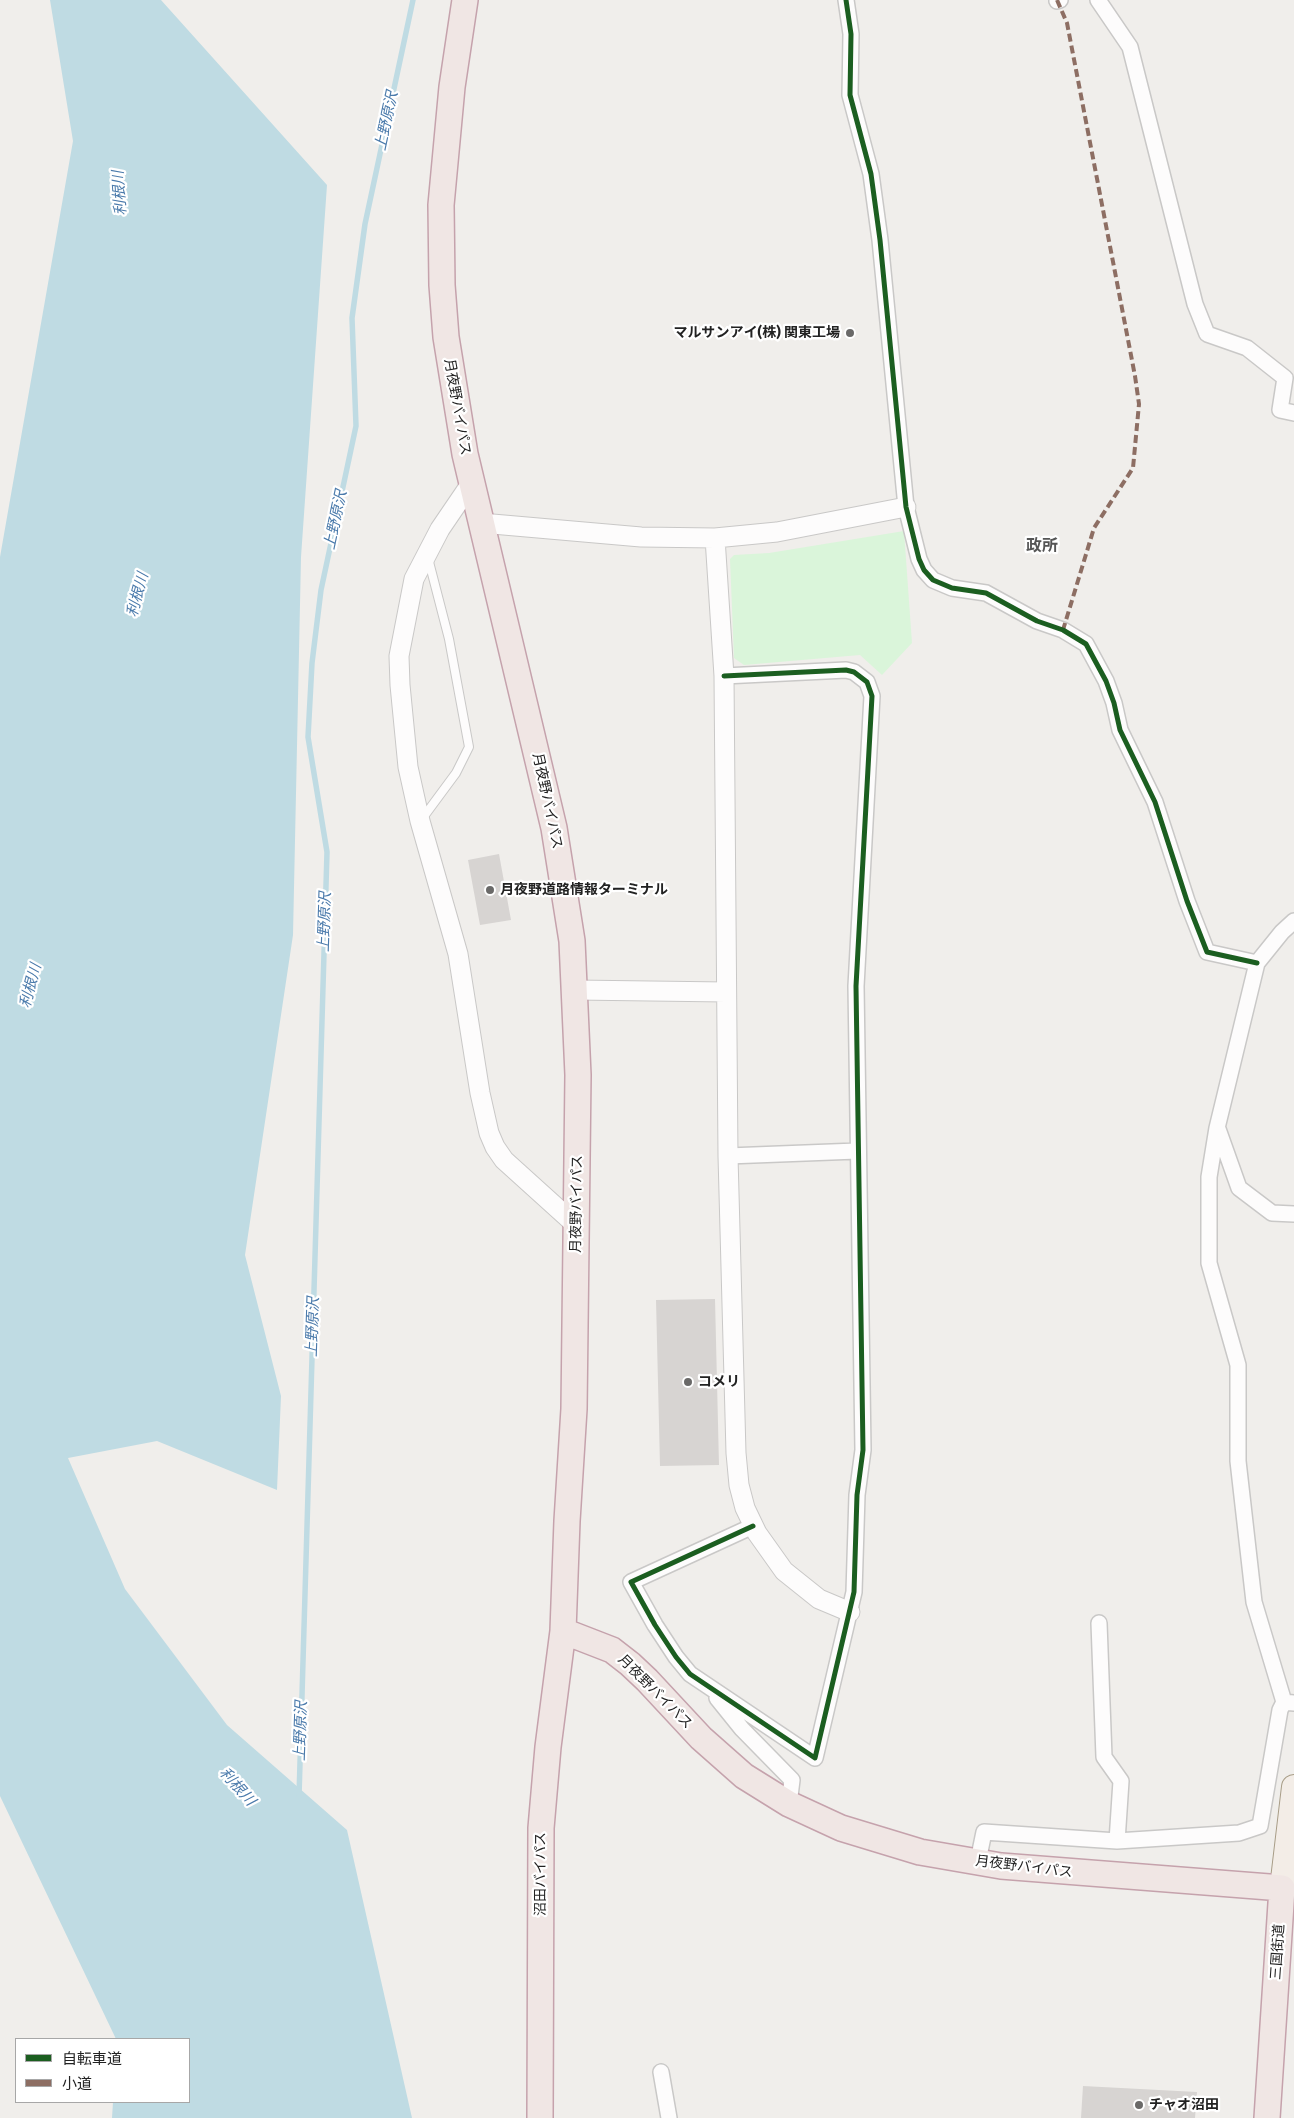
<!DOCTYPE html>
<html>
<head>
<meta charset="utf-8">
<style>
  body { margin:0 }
  #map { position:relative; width:1294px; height:2118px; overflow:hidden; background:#f0eeeb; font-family:"Fira Sans","Noto Sans JP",sans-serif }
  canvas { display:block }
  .legend { position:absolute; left:15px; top:2038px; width:175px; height:65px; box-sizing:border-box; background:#fff; border:1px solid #a7a7a7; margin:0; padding:6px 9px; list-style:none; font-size:15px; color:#222 }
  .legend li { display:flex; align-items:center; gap:10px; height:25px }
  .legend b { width:25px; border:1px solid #a7a7a7 }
</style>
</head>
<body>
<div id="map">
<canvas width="1294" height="2118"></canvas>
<ul class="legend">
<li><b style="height:6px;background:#1b5e20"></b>自転車道</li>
<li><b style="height:6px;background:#8d6e63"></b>小道</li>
</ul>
</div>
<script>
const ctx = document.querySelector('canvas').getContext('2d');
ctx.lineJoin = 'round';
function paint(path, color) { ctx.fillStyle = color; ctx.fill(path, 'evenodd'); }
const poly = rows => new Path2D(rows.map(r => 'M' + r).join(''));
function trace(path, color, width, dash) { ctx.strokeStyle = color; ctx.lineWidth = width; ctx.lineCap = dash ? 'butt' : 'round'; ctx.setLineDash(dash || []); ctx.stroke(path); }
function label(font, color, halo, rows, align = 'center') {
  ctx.font = font + ' "Fira Sans","Noto Sans JP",sans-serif'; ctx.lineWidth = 4.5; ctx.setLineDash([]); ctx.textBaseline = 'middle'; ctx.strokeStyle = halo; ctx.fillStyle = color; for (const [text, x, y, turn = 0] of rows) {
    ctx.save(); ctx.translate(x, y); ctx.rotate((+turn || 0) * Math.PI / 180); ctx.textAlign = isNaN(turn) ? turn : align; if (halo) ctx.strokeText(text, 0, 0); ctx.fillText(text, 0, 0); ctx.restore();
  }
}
paint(poly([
  [904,531,912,643,882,675,860,655,744,665,734,658,730,559,734,555,769,553]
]), '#daf5da');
paint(poly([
  [50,0,161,0,327,185,301,557,293,935,245,1255,281,1396,277,1490,157,1441,68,1458,125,1589,227,1725,347,1830,412,2118,112,2118,113,2102,189,2102,189,2039,116,2039,0,1796,0,557,73,141]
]), '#bfdbe3');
trace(poly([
  [299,1796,327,852,308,737,312,663,321,590,356,426,352,318,365,224,413,0]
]), '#bfdbe3', 5.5);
paint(poly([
  [499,854,511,920,480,925,468,860],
  [715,1299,719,1465,660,1466,656,1300],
  [1083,2086,1197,2092,1195,2118,1081,2118]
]), '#d7d4d2');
const service = poly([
  [422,819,456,773,469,747,449,639,428,558]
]);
const minor = poly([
  [846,0,851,34,850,95,871,174,880,240,906,507,919,559,924,570,933,580,952,588,986,593,1037,621,1063,630,1086,644,1106,681,1114,703,1120,730,1155,802,1187,901,1207,952,1257,963],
  [1098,0,1130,47,1195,304,1207,334,1247,348,1285,378,1280,410,1294,413],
  [1057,1,1060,0],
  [724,676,846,670,854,672,867,682,872,696,856,986,863,1450,857,1495,854,1592,815,1758,690,1674,676,1657,655,1625,631,1582,753,1526],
  [1294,921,1282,932,1257,963,1217,1128,1209,1177,1209,1263,1238,1365,1238,1461,1254,1602,1284,1702,1294,1703],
  [1218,1129,1239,1188,1272,1213,1294,1214],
  [728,1156,857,1151],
  [717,1698,742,1729,792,1780,789,1804],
  [1117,1841,1239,1833,1260,1826,1280,1710,1284,1702],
  [978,1861,984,1832,1117,1841,1121,1781,1104,1757,1099,1623],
  [661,2072,669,2118]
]);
const tertiary = poly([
  [472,482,440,529,414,579,399,656,400,685,408,767,420,821,458,954,480,1093,489,1133,495,1147,504,1160,577,1226],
  [481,523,641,537,715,538,777,532,906,507],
  [715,538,724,676,728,1156,736,1453,739,1485,745,1508,757,1533,784,1571,819,1599,850,1612],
  [575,990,726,992]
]);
const primary = poly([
  [1282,1888,1294,1787]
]);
const trunk = poly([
  [465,0,452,87,441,205,442,285,446,337,465,454,554,828,572,941,578,1075,574,1409,567,1521,563,1631,548,1747,541,1828,540,2118],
  [563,1631,612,1650,630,1664,647,1680,701,1738,744,1776,789,1804,841,1828,920,1852,1001,1866,1282,1888,1267,2118]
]);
trace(service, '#c9c8c7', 10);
trace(minor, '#c9c8c7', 18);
trace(tertiary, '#c9c8c7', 21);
trace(primary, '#a79c86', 26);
trace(trunk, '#c5a2ac', 28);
trace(service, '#fdfcfc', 8);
trace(minor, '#fdfcfc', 15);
trace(tertiary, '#fdfcfc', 19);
trace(primary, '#f3ede7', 24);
trace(trunk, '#f0e6e4', 25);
trace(poly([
  [1057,0,1067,23,1135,376,1139,404,1133,468,1094,528,1063,630]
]), '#8d6e63', 4, [8, 4]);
trace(poly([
  [846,0,851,34,850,95,871,174,880,240,906,507,919,559,924,570,933,580,952,588,986,593,1037,621,1063,630,1086,644,1106,681,1114,703,1120,730,1155,802,1187,901,1207,952,1257,963],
  [724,676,846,670,854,672,867,682,872,696,856,986,863,1450,857,1495,854,1592,815,1758,690,1674,676,1657,655,1625,631,1582,753,1526]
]), '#1b5e20', 5);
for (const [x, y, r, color] of [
  [850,333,5,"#6a6968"],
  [490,890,5,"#6a6968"],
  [688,1382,5,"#6a6968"],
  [1139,2105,5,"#6a6968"]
]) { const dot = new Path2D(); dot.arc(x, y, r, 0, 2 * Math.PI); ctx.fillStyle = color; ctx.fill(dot); trace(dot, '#fff', 2); }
label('bold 14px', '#222', '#fff', [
  ["マルサンアイ(株) 関東工場",840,333,"right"],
  ["月夜野道路情報ターミナル",500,890],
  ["コメリ",698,1382],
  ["チャオ沼田",1149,2105]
], 'left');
label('14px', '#222', '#fff', [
  ["月夜野バイパス",457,407,80],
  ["月夜野バイパス",547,801,78],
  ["月夜野バイパス",577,1204,-89],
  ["月夜野バイパス",655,1692,45],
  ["月夜野バイパス",1024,1867,7],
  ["沼田バイパス",541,1874,-90],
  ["三国街道",1278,1952,-86]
]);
label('italic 15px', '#4a7aab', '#fff', [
  ["上野原沢",387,121,-78],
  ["利根川",120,193,-94],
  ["上野原沢",336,520,-78],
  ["利根川",138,595,-75],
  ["上野原沢",325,922,-88],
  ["利根川",31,986,-75],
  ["上野原沢",313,1327,-88],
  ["上野原沢",301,1731,-88],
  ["利根川",237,1787,48]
]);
label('bold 16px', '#555', '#fff', [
  ["政所",1042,547]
]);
</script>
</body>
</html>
